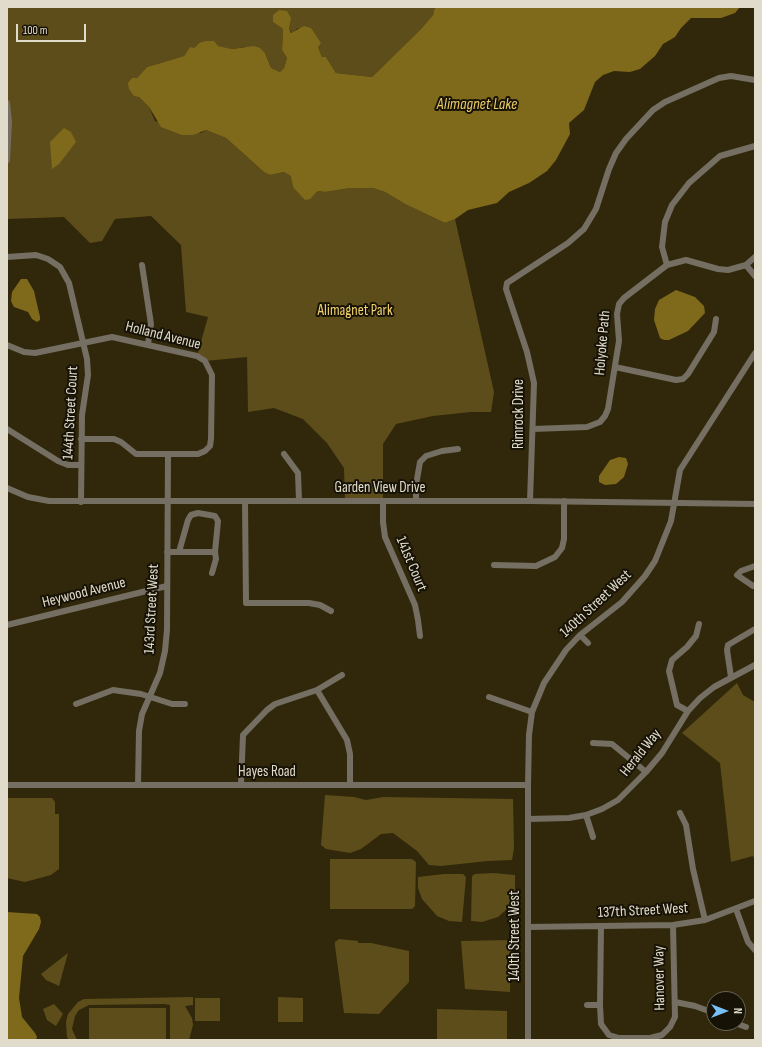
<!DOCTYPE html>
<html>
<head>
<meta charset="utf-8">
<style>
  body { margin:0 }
  #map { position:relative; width:762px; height:1047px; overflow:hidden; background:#31280b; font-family:"Sofia Sans Condensed",sans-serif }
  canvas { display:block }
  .frame { position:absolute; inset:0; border:8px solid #e0dbca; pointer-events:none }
  .north { position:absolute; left:706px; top:991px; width:40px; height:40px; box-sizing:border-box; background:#161206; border:1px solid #676254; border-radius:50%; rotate:90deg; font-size:11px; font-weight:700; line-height:16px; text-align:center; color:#e0dbca }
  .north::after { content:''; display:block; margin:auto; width:14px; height:18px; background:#76c0f7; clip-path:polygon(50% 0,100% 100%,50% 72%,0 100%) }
  .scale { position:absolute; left:16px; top:24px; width:70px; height:18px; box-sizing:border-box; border:2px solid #e0dbca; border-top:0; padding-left:5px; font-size:12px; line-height:14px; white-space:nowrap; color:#e0dbca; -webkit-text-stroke:3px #161206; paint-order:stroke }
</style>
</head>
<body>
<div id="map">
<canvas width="762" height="1047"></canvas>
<div class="frame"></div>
<div class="north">N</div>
<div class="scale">100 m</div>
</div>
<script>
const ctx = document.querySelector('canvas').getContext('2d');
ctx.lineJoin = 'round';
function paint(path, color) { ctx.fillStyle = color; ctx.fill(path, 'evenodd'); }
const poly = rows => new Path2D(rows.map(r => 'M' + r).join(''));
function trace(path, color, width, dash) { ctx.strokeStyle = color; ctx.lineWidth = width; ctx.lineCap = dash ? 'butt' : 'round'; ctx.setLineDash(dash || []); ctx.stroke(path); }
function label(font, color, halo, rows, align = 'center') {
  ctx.font = font + ' "Sofia Sans Condensed",sans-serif'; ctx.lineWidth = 4; ctx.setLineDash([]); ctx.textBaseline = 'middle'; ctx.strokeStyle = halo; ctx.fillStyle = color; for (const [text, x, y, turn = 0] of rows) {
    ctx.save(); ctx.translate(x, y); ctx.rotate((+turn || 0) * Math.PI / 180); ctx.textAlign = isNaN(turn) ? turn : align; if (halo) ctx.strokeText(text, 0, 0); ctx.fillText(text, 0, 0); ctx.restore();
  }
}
paint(poly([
  [7,7,435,7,433,15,421,29,372,77,336,73,326,57,322,57,318,47,298,28,292,33,289,28,273,22,283,29,282,50,287,58,284,68,280,72,271,68,265,53,245,47,232,49,199,43,194,48,190,48,184,56,147,67,137,78,132,78,139,97,149,107,155,121,201,133,206,130,226,138,264,172,270,175,284,172,292,176,293,187,313,196,318,191,325,192,350,188,373,188,385,192,405,204,445,223,455,219,494,392,491,412,471,412,433,416,396,424,383,444,383,501,345,501,344,468,327,443,303,419,274,408,248,412,247,357,205,361,197,356,208,317,186,312,181,245,151,216,115,219,102,241,90,243,64,217,7,219],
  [737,683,743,695,755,702,755,861,753,856,731,862,720,763,682,733],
  [325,795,354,797,366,800,383,797,513,799,514,848,512,860,488,861,441,866,429,865,417,851,393,833,381,834,361,849,350,853,326,849,321,845],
  [7,798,52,798,55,802,55,814,59,814,59,869,51,875,25,882,7,878],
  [330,859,412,859,416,862,415,906,412,909,330,909],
  [493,873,515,875,515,899,507,909,498,917,482,922,471,921,472,876,475,874],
  [444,874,463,874,466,877,462,922,449,921,437,916,422,899,418,888,418,877],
  [339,939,358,941,358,943,371,943,409,951,409,982,379,1014,344,1013,335,946,335,942],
  [508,940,511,943,510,992,465,989,461,941],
  [68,953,59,986,46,980,41,974],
  [193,997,193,1005,185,1006,192,1018,193,1025,189,1040,170,1040,170,1005,164,1004,89,1005,79,1010,75,1016,72,1029,77,1040,69,1040,67,1037,66,1022,68,1014,78,1002,84,999],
  [278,997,303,998,303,1022,278,1022],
  [195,998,220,998,220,1021,195,1021],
  [54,1004,63,1014,56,1026,47,1020,43,1009],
  [89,1008,166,1008,166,1040,89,1040],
  [437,1009,507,1011,507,1040,437,1040]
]), '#5d4d1a');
paint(poly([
  [435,7,740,7,735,13,721,18,691,18,681,28,675,37,663,44,655,56,640,69,630,72,614,71,603,75,595,82,584,110,569,123,570,134,556,160,547,171,529,183,509,192,497,203,468,210,455,219,445,223,405,204,385,192,373,188,350,188,325,192,318,191,310,199,305,200,293,187,291,176,284,172,270,175,264,172,226,138,206,130,193,135,182,135,161,127,149,107,139,97,134,96,129,89,128,83,132,78,137,78,147,67,184,56,190,47,194,48,199,43,206,41,214,41,218,46,232,49,254,46,260,48,265,53,271,68,280,72,284,68,287,58,282,50,283,29,273,22,273,15,279,10,287,11,291,18,289,28,291,33,304,26,311,28,321,43,318,47,322,57,326,57,336,73,372,77,421,29,433,15],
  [64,128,71,132,76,142,59,164,52,169,50,142],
  [21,279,27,279,34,291,40,317,40,320,37,322,32,319,28,312,14,307,11,301,12,292],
  [676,290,695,297,704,306,705,313,688,331,669,340,664,340,660,338,654,320,655,309,659,300],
  [619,457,626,458,628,464,624,477,616,484,605,485,599,482,599,476,610,460],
  [7,912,37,914,40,917,41,922,39,929,23,956,19,998,22,1017,35,1033,37,1037,36,1040,7,1040]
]), '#7f691b');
trace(poly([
  [7,103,9,122,7,160],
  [7,257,36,255,48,259,60,267,69,283,87,359,88,375,82,415,81,502],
  [142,265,151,324,148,344],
  [667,265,662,247,665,222,672,205,689,183,720,156,755,146],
  [746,265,755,276],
  [7,345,24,352,35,353,112,337,197,356,205,361,212,375,211,439,210,446,205,451,198,454,136,454,121,442,114,439,81,439],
  [615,367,676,380,683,379,688,374,714,332,716,319],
  [7,429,58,461,68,465,81,465],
  [533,429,587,427,600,422,605,416,608,409,619,341,617,314,619,304,624,298,667,265,686,260,718,269,728,270,746,265,755,257],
  [284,454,298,473,299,501],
  [7,488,28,497,49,501,530,501,755,504],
  [245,501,246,603,309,603,320,605,331,611],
  [383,501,383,522,385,537,415,605,418,620,420,636],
  [416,501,416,485,420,462,426,456,442,451,458,449],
  [530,501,534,383,527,352,506,289,507,283,568,243,584,229,596,209,609,169,616,153,626,139,653,110,665,102,719,78,731,76,755,80],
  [167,552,215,552],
  [179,552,188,520,191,515,198,513,215,516,218,521,215,552,216,559,212,573],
  [494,565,536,566,555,557,562,548,564,539,564,501],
  [755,566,741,571,737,575,753,586,755,585],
  [7,625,167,586],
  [580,635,588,643],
  [731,677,727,650,728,645,755,629],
  [317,690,347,740,350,754,350,785],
  [489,697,532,712],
  [76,704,113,690,141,694,172,704,185,704],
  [688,711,677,705,669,671,672,660,687,647,696,636,699,624],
  [593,743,612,744,646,772],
  [241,784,243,735,267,710,275,704,317,690,342,675],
  [7,785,528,785],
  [138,785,139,731,142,714,160,673,165,651,167,630,168,455],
  [680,813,686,825,693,869,705,920],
  [586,815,593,837],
  [528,819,569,818,586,815,602,809,618,800,646,772,662,753,688,711,700,698,714,687,755,665],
  [736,909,748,942,755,950],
  [601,926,600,1005,601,1024,609,1035,619,1038,650,1038,662,1035,670,1027,675,1017,673,925],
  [528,927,673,925,705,920,755,901],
  [675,1002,695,1006,714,1013],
  [587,1005,600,1005],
  [735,1023,746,1027],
  [528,1040,528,785,529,735,532,712,544,683,566,650,580,635,622,602,645,576,655,561,671,521,680,470,755,353]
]), '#746f62', 6);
label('15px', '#f5d46e', '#161206', [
  ["Alimagnet Park",355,311]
]);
label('15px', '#e0dbca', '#161206', [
  ["Holland Avenue",163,336,14],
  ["Holyoke Path",603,343,-85],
  ["144th Street Court",71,413,-87],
  ["Rimrock Drive",519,414,-90],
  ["Garden View Drive",380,488],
  ["141st Court",411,564,67],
  ["Heywood Avenue",84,593,-14],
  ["140th Street West",596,604,-43],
  ["143rd Street West",152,609,-87],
  ["Herald Way",641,753,-51],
  ["Hayes Road",267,772],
  ["137th Street West",643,911,-3],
  ["140th Street West",515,936,-90],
  ["Hanover Way",660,978,-91]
]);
label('italic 16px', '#eccc65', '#161206', [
  ["Alimagnet Lake",477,105]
]);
</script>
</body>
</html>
